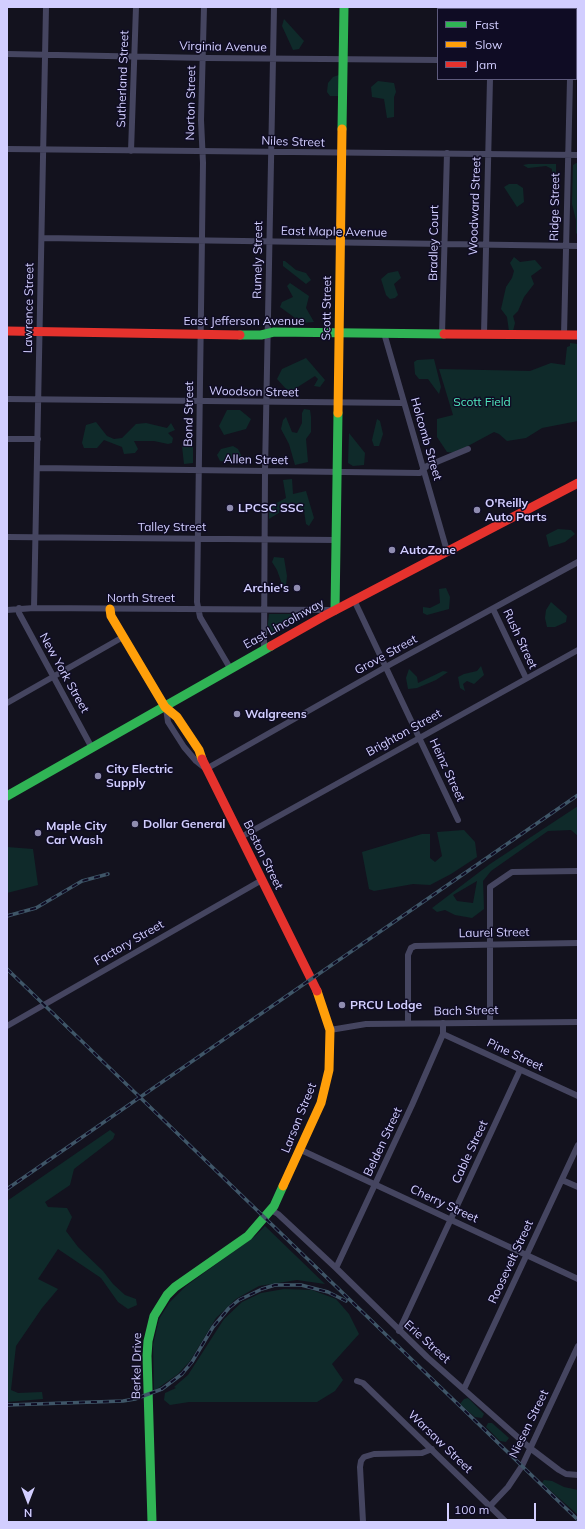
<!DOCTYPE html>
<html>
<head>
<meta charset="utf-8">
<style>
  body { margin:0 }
  #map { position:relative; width:585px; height:1529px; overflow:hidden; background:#13121e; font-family:Mulish,sans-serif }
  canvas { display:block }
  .frame { position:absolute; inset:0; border:8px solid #d2ceff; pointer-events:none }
  .legend { position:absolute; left:437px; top:8px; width:140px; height:72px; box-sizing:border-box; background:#0f0c24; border:1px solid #5d5a7c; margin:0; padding:5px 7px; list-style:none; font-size:12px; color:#d2ceff }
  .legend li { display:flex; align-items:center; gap:8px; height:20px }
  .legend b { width:20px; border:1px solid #5d5a7c }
  .north { position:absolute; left:8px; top:1481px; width:40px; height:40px; -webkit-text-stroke:3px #0f0c24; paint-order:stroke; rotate:180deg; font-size:11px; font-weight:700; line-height:16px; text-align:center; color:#d2ceff }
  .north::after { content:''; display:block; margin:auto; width:14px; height:18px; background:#d2ceff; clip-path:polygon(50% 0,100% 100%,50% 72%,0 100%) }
  .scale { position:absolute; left:447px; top:1503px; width:89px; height:18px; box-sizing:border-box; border:2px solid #d2ceff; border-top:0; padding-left:5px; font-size:12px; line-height:14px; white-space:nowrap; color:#d2ceff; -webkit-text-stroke:3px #0f0c24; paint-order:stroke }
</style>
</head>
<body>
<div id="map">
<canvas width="585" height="1529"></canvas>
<div class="frame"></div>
<ul class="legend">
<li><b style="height:5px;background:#30b455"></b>Fast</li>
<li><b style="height:5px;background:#ff9f0a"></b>Slow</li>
<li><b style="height:5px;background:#e5322d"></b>Jam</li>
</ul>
<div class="north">N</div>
<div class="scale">100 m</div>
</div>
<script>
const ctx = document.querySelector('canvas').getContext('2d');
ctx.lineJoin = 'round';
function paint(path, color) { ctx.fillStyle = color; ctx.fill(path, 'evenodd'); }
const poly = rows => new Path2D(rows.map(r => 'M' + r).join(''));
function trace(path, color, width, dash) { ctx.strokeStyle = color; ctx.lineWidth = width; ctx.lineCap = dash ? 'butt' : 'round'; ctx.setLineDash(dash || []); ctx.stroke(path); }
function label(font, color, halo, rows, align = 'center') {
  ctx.font = font + ' Mulish,sans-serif'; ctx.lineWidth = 3; ctx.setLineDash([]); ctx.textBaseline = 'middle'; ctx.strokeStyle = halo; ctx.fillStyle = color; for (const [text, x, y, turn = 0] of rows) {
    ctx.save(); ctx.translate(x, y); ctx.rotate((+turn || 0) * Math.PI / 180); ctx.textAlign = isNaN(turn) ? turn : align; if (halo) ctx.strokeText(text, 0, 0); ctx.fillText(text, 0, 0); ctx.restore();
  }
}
paint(poly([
  [284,19,304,41,299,49,293,50,282,26],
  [339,75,339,96,330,96,327,92,328,83,333,77],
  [378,81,394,83,396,92,394,97,394,117,387,118,384,99,372,97,371,87],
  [578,162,578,235,576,233,576,220,572,204,573,165],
  [528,164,556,164,556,189,553,190,552,185,552,169,546,166,528,168,523,165],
  [509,184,517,184,523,188,524,202,517,207,504,187],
  [514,257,520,262,535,260,542,268,531,276,534,284,524,297,518,311,513,316,515,323,513,331,509,331,507,317,501,309,506,287,512,278,514,271,510,263],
  [283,261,285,261,296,270,306,273,311,280,306,284,283,266],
  [398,271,401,278,394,284,398,295,395,298,390,299,386,295,381,279,388,273],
  [290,283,309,296,306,308,314,322,302,323,280,307,282,302,293,297,287,286],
  [570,343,578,344,578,421,542,428,526,438,507,441,499,434,494,432,455,453,447,452,437,437,437,419,453,415,439,369,530,371,551,363,565,365,567,347,570,346],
  [306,358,325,380,320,387,314,386,318,379,315,376,293,390,287,390,277,379,282,369],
  [434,359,441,387,439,394,428,379,419,379,415,374,414,362,417,360],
  [304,409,310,410,311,417,311,432,306,439,308,462,295,465,289,444,281,429,283,420,286,417,292,432,297,433,302,423,302,413],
  [227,410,240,410,251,419,246,429,224,435,219,426],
  [377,419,380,421,383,434,379,446,374,446,372,440],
  [96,422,107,436,114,439,122,438,136,424,146,423,167,428,171,423,175,430,168,433,173,438,172,443,168,444,154,441,134,441,138,449,135,453,124,454,122,447,104,440,97,448,84,448,82,443,86,425],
  [349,433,365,453,364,465,353,466,348,463],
  [188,442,193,443,193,463,184,464,182,446],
  [233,446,238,449,242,457,230,462,220,461,217,455,221,449],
  [292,479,293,494,306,491,314,518,309,526,306,524,304,511,297,506,288,507,269,519,269,507,286,498,283,480],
  [558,529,571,530,575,534,565,542,549,547,546,535],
  [274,557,284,558,287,576,286,586,283,587,277,570,272,562],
  [446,588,450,597,449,609,427,615,423,613,423,607,430,608,440,603,439,589],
  [551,602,567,616,566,622,555,627,547,627,545,618,546,610],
  [269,614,299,614,301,617,269,634,267,632],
  [481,666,484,675,474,684,467,681,463,684,465,691,460,688,458,677,464,674,477,671],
  [409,669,417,677,418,683,443,671,448,672,436,680,417,688,408,689,406,678],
  [578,806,578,836,571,830,548,831,491,871,483,881,484,909,472,918,455,915,445,910,437,912,432,908,490,864],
  [477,881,473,903,457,901,453,895],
  [464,830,475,842,477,857,451,874,430,885,413,884,374,891,369,889,362,852,422,834,430,834,430,858,435,862,442,856,437,832],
  [7,847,33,849,38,885,7,893],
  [110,1130,115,1134,113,1139,74,1169,70,1185,45,1202,48,1207,67,1208,72,1217,66,1231,78,1247,103,1271,113,1284,125,1295,136,1299,137,1305,128,1309,118,1302,101,1278,58,1249,38,1279,58,1289,42,1308,16,1346,11,1390,18,1393,42,1392,43,1399,7,1402,7,1201],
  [265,1226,325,1284,297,1280,259,1286,236,1299,216,1318,190,1361,178,1374,154,1391,153,1345,159,1319,169,1303,186,1286,255,1236],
  [284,1289,312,1290,336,1299,349,1314,359,1334,332,1364,343,1380,335,1391,317,1402,189,1402,170,1405,164,1400,165,1393,176,1388,174,1387,188,1375,224,1319,242,1302,261,1293],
  [468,1398,484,1414,482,1418,475,1417,460,1404,464,1399],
  [488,1423,492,1423,509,1438,506,1442,500,1441,486,1427],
  [544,1480,552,1481,564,1487,578,1490,578,1515,542,1483]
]), '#0f2a2a');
trace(poly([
  [204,7,201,120,203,163,197,602,200,617,230,668],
  [491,9,491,7],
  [571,9,571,7],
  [7,54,207,58,438,60],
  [576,63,578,63],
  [7,149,578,155],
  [131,151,136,7],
  [42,238,578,246],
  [384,333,447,551],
  [442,334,447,153],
  [484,334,490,79],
  [564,335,570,79],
  [7,399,404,403],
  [7,439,38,439],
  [38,468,420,473,427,466,468,449],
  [7,537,336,540],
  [354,600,458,820],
  [19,608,19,613,92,748],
  [34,608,46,7],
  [493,609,526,678],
  [7,610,34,608,331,610],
  [264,649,265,471,274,7],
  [7,703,123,637],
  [166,708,168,722,184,747,196,761,206,769,391,664,578,562],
  [241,837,578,650],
  [490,1022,490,887,512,872,578,871],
  [408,1023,408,955,411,948,415,946,578,943],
  [7,1026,262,880],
  [330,1030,366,1024,578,1022],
  [443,1034,578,1096],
  [301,1150,578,1279],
  [562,1180,578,1187],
  [271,1210,278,1214,336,1268,427,1357,530,1448,559,1470,566,1474,578,1475],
  [336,1268,412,1105,443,1034,443,1023],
  [399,1331,520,1070],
  [357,1381,363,1383,506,1522],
  [464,1389,578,1145],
  [490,1506,508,1487,522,1466,578,1346],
  [363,1522,360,1467,361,1461,364,1457,374,1454,422,1453,432,1449]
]), '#454560', 6);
trace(poly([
  [342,129,344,7],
  [240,335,261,335,274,332,444,334],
  [335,610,338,413],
  [7,796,271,646],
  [152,1522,147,1356,148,1341,154,1316,167,1295,175,1287,248,1236,274,1206,283,1186]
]), '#30b455', 9);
trace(poly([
  [338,413,342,129],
  [110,609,111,616,165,707,177,717,199,750,202,759],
  [283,1186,321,1103,329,1070,330,1030,317,991]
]), '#ff9f0a', 9);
trace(poly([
  [7,331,240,335],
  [444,334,578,335],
  [271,646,324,616,578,483],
  [202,759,317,991]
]), '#e5322d', 9);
const rail = poly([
  [7,916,36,908,82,881,108,874],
  [7,969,578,1520],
  [7,1189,578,795],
  [7,1405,123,1401,135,1399,162,1389,182,1374,192,1362,213,1327,229,1308,239,1300,262,1289,275,1285,301,1285,328,1292,346,1301]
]);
trace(rail, '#3f5668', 3.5);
trace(rail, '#0f0c24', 2, [6]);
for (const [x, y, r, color] of [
  [230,508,4,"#8f8cb0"],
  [477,510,4,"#8f8cb0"],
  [392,550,4,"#8f8cb0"],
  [297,588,4,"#8f8cb0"],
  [237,714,4,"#8f8cb0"],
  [98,776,4,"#8f8cb0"],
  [135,824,4,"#8f8cb0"],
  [38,833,4,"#8f8cb0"],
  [342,1005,4,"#8f8cb0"]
]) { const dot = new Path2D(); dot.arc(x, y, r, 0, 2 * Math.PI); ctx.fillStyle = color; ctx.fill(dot); trace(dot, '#0f0c24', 1.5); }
label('12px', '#d2ceff', '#0f0c24', [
  ["Virginia Avenue",223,47,1],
  ["Sutherland Street",123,79,-88],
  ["Norton Street",191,103,-89],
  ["Niles Street",293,142,2],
  ["Woodward Street",475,206,-88],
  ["Ridge Street",555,207,-89],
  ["East Maple Avenue",334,232,1],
  ["Bradley Court",434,243,-89],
  ["Rumely Street",258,260,-89],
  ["Lawrence Street",29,308,-89],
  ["Scott Street",327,308,-89],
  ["East Jefferson Avenue",244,321],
  ["Woodson Street",254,392,1],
  ["Bond Street",189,414,-89],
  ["Holcomb Street",426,439,74],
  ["Allen Street",256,460,1],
  ["Talley Street",172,527],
  ["North Street",141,598],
  ["East Lincolnway",284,624,-29],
  ["Rush Street",520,639,65],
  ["Grove Street",386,655,-29],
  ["New York Street",64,673,61],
  ["Brighton Street",404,733,-29],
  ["Heinz Street",447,770,65],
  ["Boston Street",263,855,64],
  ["Laurel Street",494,933,-1],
  ["Factory Street",129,943,-30],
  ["Bach Street",466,1011,-1],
  ["Pine Street",515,1055,25],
  ["Larson Street",299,1118,-68],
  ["Belden Street",383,1142,-65],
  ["Cable Street",470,1152,-65],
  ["Cherry Street",444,1204,25],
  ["Roosevelt Street",511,1262,-65],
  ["Erie Street",427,1342,42],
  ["Berkel Drive",137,1366,-89],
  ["Niesen Street",529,1424,-64],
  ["Warsaw Street",440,1442,44]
]);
label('12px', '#50e9be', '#0f0c24', [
  ["Scott Field",482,402]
]);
label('bold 12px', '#d2ceff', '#0f0c24', [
  ["O'Reilly",485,503],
  ["Auto Parts",485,517],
  ["LPCSC SSC",238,508],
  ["AutoZone",400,550],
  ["Archie's",289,588,"right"],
  ["Walgreens",245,714],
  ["City Electric",106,769],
  ["Supply",106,783],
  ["Dollar General",143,824],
  ["Maple City",46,826],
  ["Car Wash",46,840],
  ["PRCU Lodge",350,1005]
], 'left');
</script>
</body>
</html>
